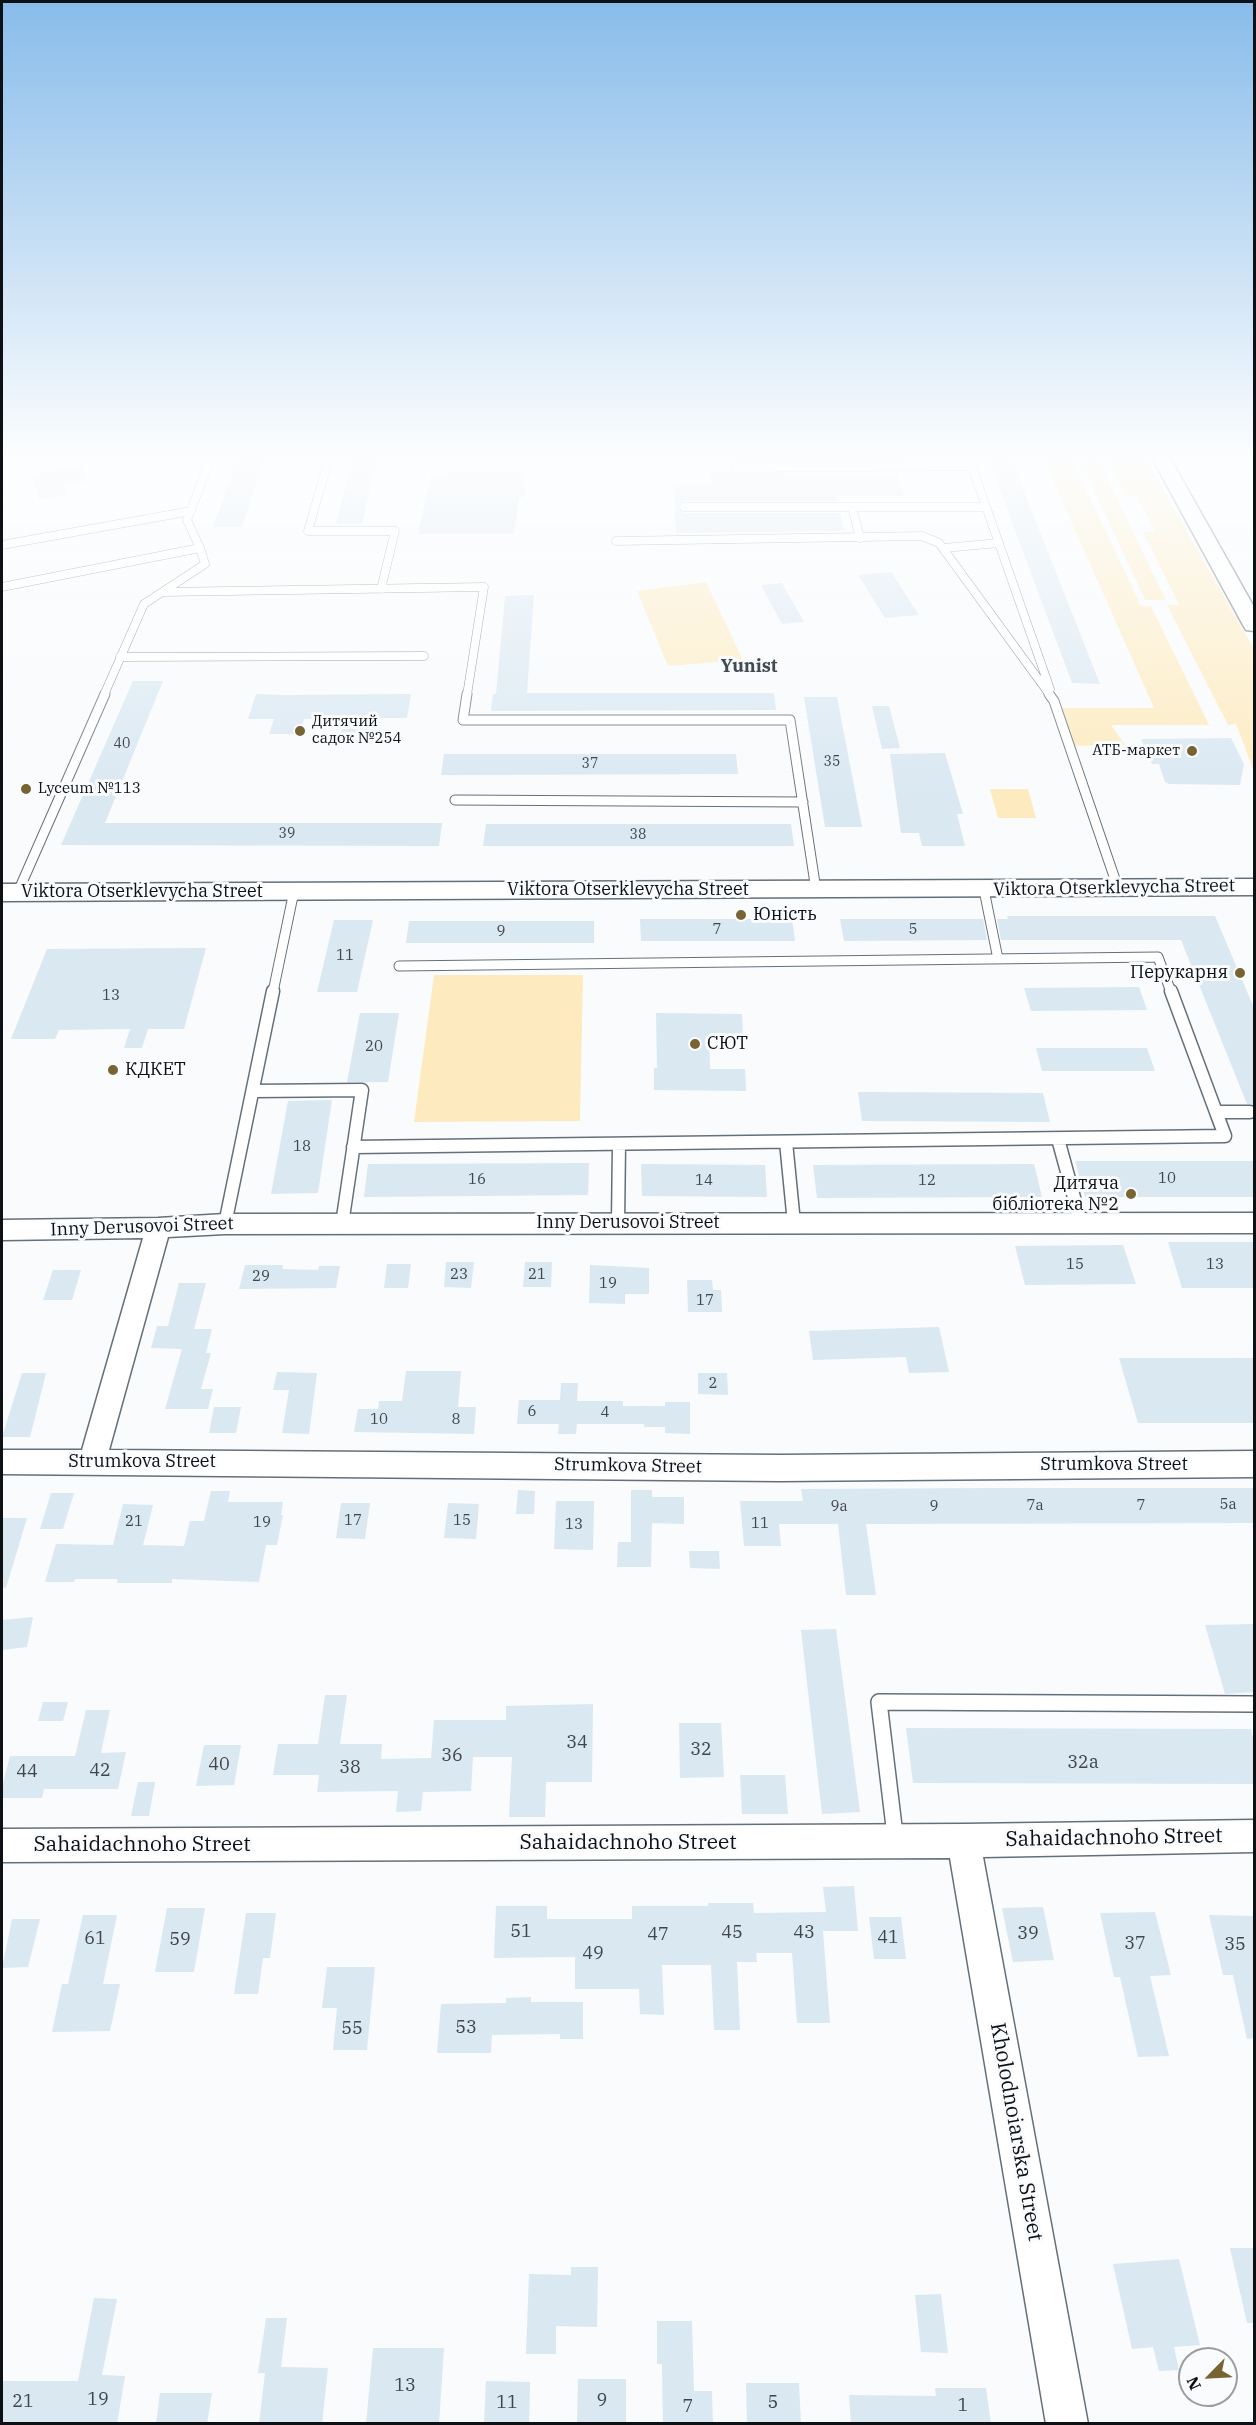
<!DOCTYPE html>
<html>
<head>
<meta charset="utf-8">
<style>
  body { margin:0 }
  #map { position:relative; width:1256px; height:2425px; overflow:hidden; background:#f9fbfd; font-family:"IBM Plex Serif",serif }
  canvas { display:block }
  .frame { position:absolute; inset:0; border:3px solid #0d1115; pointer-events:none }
  .north { position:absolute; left:1178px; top:2347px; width:60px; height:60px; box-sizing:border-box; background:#f9fbfd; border:2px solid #9b9da0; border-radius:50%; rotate:246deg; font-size:16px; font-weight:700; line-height:24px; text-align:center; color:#0d1115 }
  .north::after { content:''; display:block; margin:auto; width:21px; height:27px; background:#786433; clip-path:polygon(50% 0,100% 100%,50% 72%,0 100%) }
</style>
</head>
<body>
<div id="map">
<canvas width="1256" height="2425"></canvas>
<div class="frame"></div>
<div class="north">N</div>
</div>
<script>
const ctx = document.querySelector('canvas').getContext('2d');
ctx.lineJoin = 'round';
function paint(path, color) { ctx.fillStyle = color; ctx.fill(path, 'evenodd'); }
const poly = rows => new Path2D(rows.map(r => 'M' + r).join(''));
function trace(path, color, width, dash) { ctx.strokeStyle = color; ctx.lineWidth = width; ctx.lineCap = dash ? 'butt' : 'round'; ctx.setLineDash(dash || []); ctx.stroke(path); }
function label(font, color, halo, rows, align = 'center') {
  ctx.font = font + ' "IBM Plex Serif",serif'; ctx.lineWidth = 6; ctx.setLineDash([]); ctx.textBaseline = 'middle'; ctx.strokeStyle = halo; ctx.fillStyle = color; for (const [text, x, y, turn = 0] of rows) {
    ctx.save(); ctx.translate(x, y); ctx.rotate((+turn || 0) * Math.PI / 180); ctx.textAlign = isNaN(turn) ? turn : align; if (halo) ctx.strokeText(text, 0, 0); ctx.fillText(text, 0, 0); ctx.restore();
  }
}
paint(poly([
  [1043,458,1071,458,1141,606,1151,606,1209,725,1111,725,1125,745,1070,746,1056,708,1154,708],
  [1079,458,1097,458,1166,600,1145,600],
  [1106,458,1145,458,1254,649,1254,771,1236,724,1228,725,1167,605,1179,605,1143,532,1155,531,1137,496,1125,496],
  [706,582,743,660,668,666,637,591],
  [990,789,1028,789,1036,818,998,818],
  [434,975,583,975,580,1121,414,1122]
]), '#fdebbf');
paint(poly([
  [238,458,265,458,242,527,213,527],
  [353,458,377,458,362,524,336,524],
  [730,458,893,458,894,461,735,462,731,464],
  [988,458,1011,458,1100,684,1072,683],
  [82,465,88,481,63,486,67,495,39,499,31,475],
  [730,471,735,474,897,473,904,496,836,496,837,501,683,501,678,508,684,513,840,513,844,531,676,533,673,485,712,485,710,472],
  [472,472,524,472,525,497,519,497,514,534,418,534,431,474],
  [891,572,919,615,885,618,858,575],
  [782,583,804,622,782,624,761,585],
  [534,595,527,693,774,693,776,710,491,711,493,694,496,694,505,596],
  [133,681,163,681,105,823,442,823,439,846,61,845],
  [256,694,285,695,411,694,407,718,375,718,372,733,341,733,344,719,304,719,300,734,269,734,274,719,248,719],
  [804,697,837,697,862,827,825,827],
  [872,706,889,706,900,748,882,749],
  [1231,738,1244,764,1240,785,1169,784,1165,782,1159,764,1152,764,1141,739],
  [945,753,963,814,957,814,965,846,922,846,919,833,901,833,890,754],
  [444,754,736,754,738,774,441,775],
  [486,824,791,824,794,846,483,846],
  [1007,916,1215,916,1254,1008,1254,1105,1247,1104,1181,940,1001,940,997,919,1008,919],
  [640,919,792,919,795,941,641,941],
  [840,919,983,919,987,940,844,941],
  [334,920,373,920,357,992,317,992],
  [409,921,594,921,594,943,406,943],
  [206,948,184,1029,148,1029,142,1048,124,1048,130,1029,59,1030,55,1039,11,1039,47,949],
  [1139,987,1147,1010,1031,1011,1024,988],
  [360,1013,399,1013,388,1082,347,1082],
  [656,1013,742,1014,743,1036,709,1035,710,1069,745,1069,746,1091,654,1090,654,1068,657,1068],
  [1036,1048,1147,1048,1155,1071,1042,1071],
  [858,1092,1043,1093,1050,1122,862,1121],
  [332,1100,318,1193,271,1194,288,1101],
  [1075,1161,1254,1161,1254,1197,1085,1197],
  [589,1163,588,1195,364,1197,368,1164],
  [641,1164,765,1165,767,1197,642,1196],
  [1034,1164,1042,1197,817,1198,813,1165],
  [1168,1242,1254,1242,1254,1288,1182,1288],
  [1123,1245,1136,1284,1025,1285,1015,1246],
  [446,1262,474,1262,471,1288,444,1287],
  [525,1262,552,1262,551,1287,523,1287],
  [387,1264,411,1264,408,1288,384,1288],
  [245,1265,283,1265,282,1269,318,1270,319,1266,340,1266,336,1288,239,1289],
  [590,1265,649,1268,649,1294,625,1294,625,1304,589,1303],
  [53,1270,81,1270,72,1300,43,1300],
  [687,1280,712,1280,713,1290,721,1290,722,1312,688,1312],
  [179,1283,206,1283,194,1329,212,1329,206,1353,211,1353,201,1389,213,1389,208,1409,165,1409,182,1349,151,1348,157,1326,168,1326],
  [939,1327,949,1372,909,1373,906,1357,813,1360,809,1331],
  [1119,1358,1254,1358,1254,1423,1138,1423],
  [406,1371,461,1371,458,1407,476,1407,474,1434,354,1432,358,1409,378,1409,379,1401,402,1401],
  [277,1372,317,1373,309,1434,282,1433,289,1390,273,1390],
  [22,1373,46,1373,30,1437,2,1437],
  [698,1373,727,1373,728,1395,698,1394],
  [561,1383,578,1383,577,1401,623,1401,623,1406,665,1406,665,1402,690,1402,690,1434,665,1433,665,1427,644,1427,644,1424,577,1424,576,1434,558,1434,559,1424,517,1424,519,1400,560,1400],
  [214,1407,241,1407,236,1433,209,1433],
  [994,1488,1254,1488,1254,1523,866,1524,876,1595,846,1595,838,1524,779,1524,781,1546,744,1546,740,1501,803,1501,801,1489],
  [518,1490,535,1491,534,1514,516,1514],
  [631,1490,652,1490,652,1497,684,1497,684,1524,652,1523,651,1567,617,1567,618,1542,631,1542],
  [211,1491,230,1491,228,1502,283,1502,281,1515,283,1515,277,1545,266,1545,259,1582,172,1579,172,1583,117,1583,118,1579,75,1579,74,1582,45,1582,56,1544,113,1545,123,1504,153,1505,143,1545,184,1546,190,1521,204,1521],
  [51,1493,74,1493,63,1529,40,1529],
  [556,1501,594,1501,593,1550,554,1549],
  [341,1503,370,1503,365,1539,336,1538],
  [448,1503,479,1504,476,1539,444,1538],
  [2,1518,27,1518,6,1588,2,1587],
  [689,1551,719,1551,720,1569,690,1568],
  [33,1617,27,1647,2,1650,2,1620],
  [1254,1624,1254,1692,1225,1694,1205,1625],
  [836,1629,860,1812,822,1814,801,1630],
  [325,1695,347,1695,340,1744,382,1744,381,1759,431,1758,434,1720,506,1720,506,1706,593,1704,592,1782,546,1782,545,1817,509,1817,512,1757,473,1757,471,1791,423,1792,421,1811,396,1812,398,1791,317,1792,319,1775,273,1775,278,1744,318,1744],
  [43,1702,68,1702,63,1721,38,1721],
  [86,1710,110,1710,101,1753,126,1752,118,1789,44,1789,42,1798,2,1798,2,1787,10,1756,75,1756],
  [679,1723,721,1723,724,1777,680,1778],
  [906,1728,1251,1729,1254,1743,1254,1784,913,1783],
  [204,1745,241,1745,234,1785,196,1786],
  [740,1775,785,1775,788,1814,742,1814],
  [138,1782,155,1782,149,1816,131,1816],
  [854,1886,858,1931,823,1931,830,2023,797,2023,792,1953,756,1953,757,1962,737,1962,740,2030,714,2030,711,1965,662,1965,664,2015,640,2014,639,1989,575,1989,575,1957,494,1958,496,1906,547,1906,547,1919,632,1919,632,1906,708,1906,708,1903,753,1903,754,1913,826,1912,823,1887],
  [1043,1907,1054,1960,1013,1962,1002,1908],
  [167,1908,205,1908,194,1972,155,1972],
  [1155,1912,1171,1975,1150,1976,1169,2056,1138,2057,1120,1977,1114,1977,1100,1913],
  [246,1913,276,1913,270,1958,263,1958,258,1994,234,1994],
  [83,1915,117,1915,103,1984,120,1984,110,2031,52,2032,62,1984,68,1984],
  [1209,1915,1254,1916,1254,2038,1247,2039,1233,1975,1223,1975],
  [869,1917,901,1917,906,1959,874,1959],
  [12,1919,40,1919,28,1967,2,1968],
  [327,1967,375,1967,367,2050,333,2050,337,2008,322,2008],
  [531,1997,531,2002,583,2002,583,2039,560,2039,560,2034,492,2035,491,2053,437,2053,441,2004,506,2003,506,1998],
  [1230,2248,1254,2248,1254,2323,1247,2323],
  [1179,2259,1200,2345,1174,2347,1179,2370,1159,2371,1153,2347,1132,2349,1113,2264],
  [571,2267,598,2267,597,2327,556,2326,556,2354,526,2354,529,2274,571,2275],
  [941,2294,948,2353,921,2352,915,2295],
  [94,2298,117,2299,102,2375,125,2376,117,2424,2,2424,2,2381,78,2381],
  [266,2318,287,2318,281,2367,328,2368,322,2424,259,2424,265,2373,258,2373],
  [657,2321,692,2321,694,2391,712,2391,713,2424,663,2424,662,2364,657,2364],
  [373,2348,444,2348,439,2424,366,2424],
  [578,2379,626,2379,626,2424,577,2424],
  [486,2381,530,2382,529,2424,484,2424],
  [746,2383,799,2383,801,2424,747,2424],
  [935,2388,986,2388,991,2424,851,2424,849,2395,936,2396],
  [160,2393,212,2393,207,2424,156,2424]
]), '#dae8f2');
const laneFar4 = poly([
  [329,458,308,531,395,531,381,589],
  [969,458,1050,689],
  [735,468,972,466],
  [684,507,986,507],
  [852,507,860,538],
  [616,541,922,536,939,543,1050,695],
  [2,545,191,511],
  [944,548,999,543],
  [2,587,200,548,187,520,211,458],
  [163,592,484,587,467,695],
  [120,657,424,656],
  [104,695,144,604,205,564,200,548]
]);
const laneFar3 = poly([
  [467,694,463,720,790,720,816,890],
  [1049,694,1054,701,1118,888],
  [455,800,803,802],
  [984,890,998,959],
  [17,894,105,694],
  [399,966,1158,957,1171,992],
  [273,992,294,891]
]);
const laneFar2 = poly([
  [1171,991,1216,1112,1250,1112],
  [253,1091,362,1090,342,1224],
  [1058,1139,1081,1223],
  [786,1142,794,1223],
  [353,1147,1225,1136,1216,1112],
  [618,1223,619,1144],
  [225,1224,273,991]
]);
const laneFar1 = poly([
  [895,1835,879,1702,1254,1704]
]);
const lane = poly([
  [895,1834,896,1840]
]);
const street = poly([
  [1254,1213,1254,1233,225,1234,168,1237,109,1450,780,1455,1254,1451,1254,1477,780,1481,2,1474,2,1450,82,1450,143,1238,2,1240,2,1220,158,1218,225,1214,1254,1213],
  [1254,1820,1254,1852,983,1857,1088,2424,1046,2424,950,1858,2,1862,2,1829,964,1824,1254,1820]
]);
const secondary = poly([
  [1152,458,1170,458,1254,607,1254,631,1246,630,1243,625,1152,458],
  [1254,879,1254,895,2,901,2,884,1254,879]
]);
trace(laneFar4, '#647079', 9);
trace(laneFar3, '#647079', 11);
trace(laneFar2, '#647079', 15);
trace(laneFar1, '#647079', 18);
trace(lane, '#647079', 22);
trace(street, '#647079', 3);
trace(secondary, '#647079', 3);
trace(laneFar4, '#fff', 8);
trace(laneFar3, '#fff', 9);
trace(laneFar2, '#fff', 12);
trace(laneFar1, '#fff', 15);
trace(lane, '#fff', 19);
paint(street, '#fff');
paint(secondary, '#fff');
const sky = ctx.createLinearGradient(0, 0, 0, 798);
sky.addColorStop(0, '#88bcea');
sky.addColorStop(0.57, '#fcfdfe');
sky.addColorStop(1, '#fcfdfe00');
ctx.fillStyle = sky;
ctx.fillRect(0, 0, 1256, 798);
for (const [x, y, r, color] of [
  [300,731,6,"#786433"],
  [1192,751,6,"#786433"],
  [26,789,6,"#786433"],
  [741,915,6,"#786433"],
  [1240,973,6,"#786433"],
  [695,1044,6,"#786433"],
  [113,1070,6,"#786433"],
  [1131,1194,6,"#786433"]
]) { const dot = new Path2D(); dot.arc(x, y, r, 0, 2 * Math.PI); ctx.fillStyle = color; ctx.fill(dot); trace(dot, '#f9fbfd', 2); }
label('14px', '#40474c', null, [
  ["40",122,744],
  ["35",832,762],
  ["37",590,764],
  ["39",287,834],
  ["38",638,835]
]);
label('15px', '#0d1115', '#f9fbfd', [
  ["Дитячий",312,722],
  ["садок №254",312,739],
  ["АТБ-маркет",1180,751,"right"],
  ["Lyceum №113",38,789]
], 'left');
label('15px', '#40474c', null, [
  ["7",717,930],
  ["5",913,930],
  ["9",501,932],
  ["11",345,956],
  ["13",111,996],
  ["20",374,1047],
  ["18",302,1147],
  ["10",1167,1179],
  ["16",477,1180],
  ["14",704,1181],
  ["12",927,1181],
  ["15",1075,1265],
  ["13",1215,1265],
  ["23",459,1275],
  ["21",537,1275],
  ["29",261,1277],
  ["19",608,1284],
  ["17",705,1301],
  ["2",713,1384],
  ["6",532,1412],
  ["4",605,1413],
  ["10",379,1420],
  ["8",456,1420],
  ["5а",1228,1505],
  ["7а",1035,1506],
  ["7",1141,1506],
  ["9а",839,1507],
  ["9",934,1507],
  ["17",353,1521],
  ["15",462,1521],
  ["21",134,1522],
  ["19",262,1523],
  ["11",760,1524],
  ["13",574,1525]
]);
label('bold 18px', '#404b53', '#f9fbfd', [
  ["Yunist",749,667]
]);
label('18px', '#0d1115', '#f9fbfd', [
  ["Viktora Otserklevycha Street",1114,888,-1],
  ["Viktora Otserklevycha Street",628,890],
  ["Viktora Otserklevycha Street",142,892],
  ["Inny Derusovoi Street",628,1223],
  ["Inny Derusovoi Street",142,1227,-2],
  ["Strumkova Street",142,1462],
  ["Strumkova Street",1114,1465],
  ["Strumkova Street",628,1466,1]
]);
label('18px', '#0d1115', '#f9fbfd', [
  ["Юність",753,915],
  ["Перукарня",1228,973,"right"],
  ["СЮТ",707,1044],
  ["КДКЕТ",125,1070],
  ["Дитяча",1119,1184,"right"],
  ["бібліотека №2",1119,1205,"right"]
], 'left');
label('18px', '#40474c', null, [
  ["34",577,1743],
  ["32",701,1750],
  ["36",452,1756],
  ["32а",1083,1763],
  ["40",219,1765],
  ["38",350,1768],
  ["42",100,1771],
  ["44",27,1772],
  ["51",521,1932],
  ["45",732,1933],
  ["43",804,1933],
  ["39",1028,1934],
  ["47",658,1935],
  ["41",888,1938],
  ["61",95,1939],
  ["59",180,1940],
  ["37",1135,1944],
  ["35",1235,1945],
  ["49",593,1954],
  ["53",466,2028],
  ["55",352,2029],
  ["13",405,2386],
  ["19",98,2400],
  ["9",602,2401],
  ["21",23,2402],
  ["11",507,2403],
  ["5",773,2403],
  ["1",963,2406],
  ["7",688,2407]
]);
label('21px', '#0d1115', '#f9fbfd', [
  ["Sahaidachnoho Street",1114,1838,-1],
  ["Sahaidachnoho Street",628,1843],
  ["Sahaidachnoho Street",142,1845],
  ["Kholodnoiarska Street",1016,2132,80]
]);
</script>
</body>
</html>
